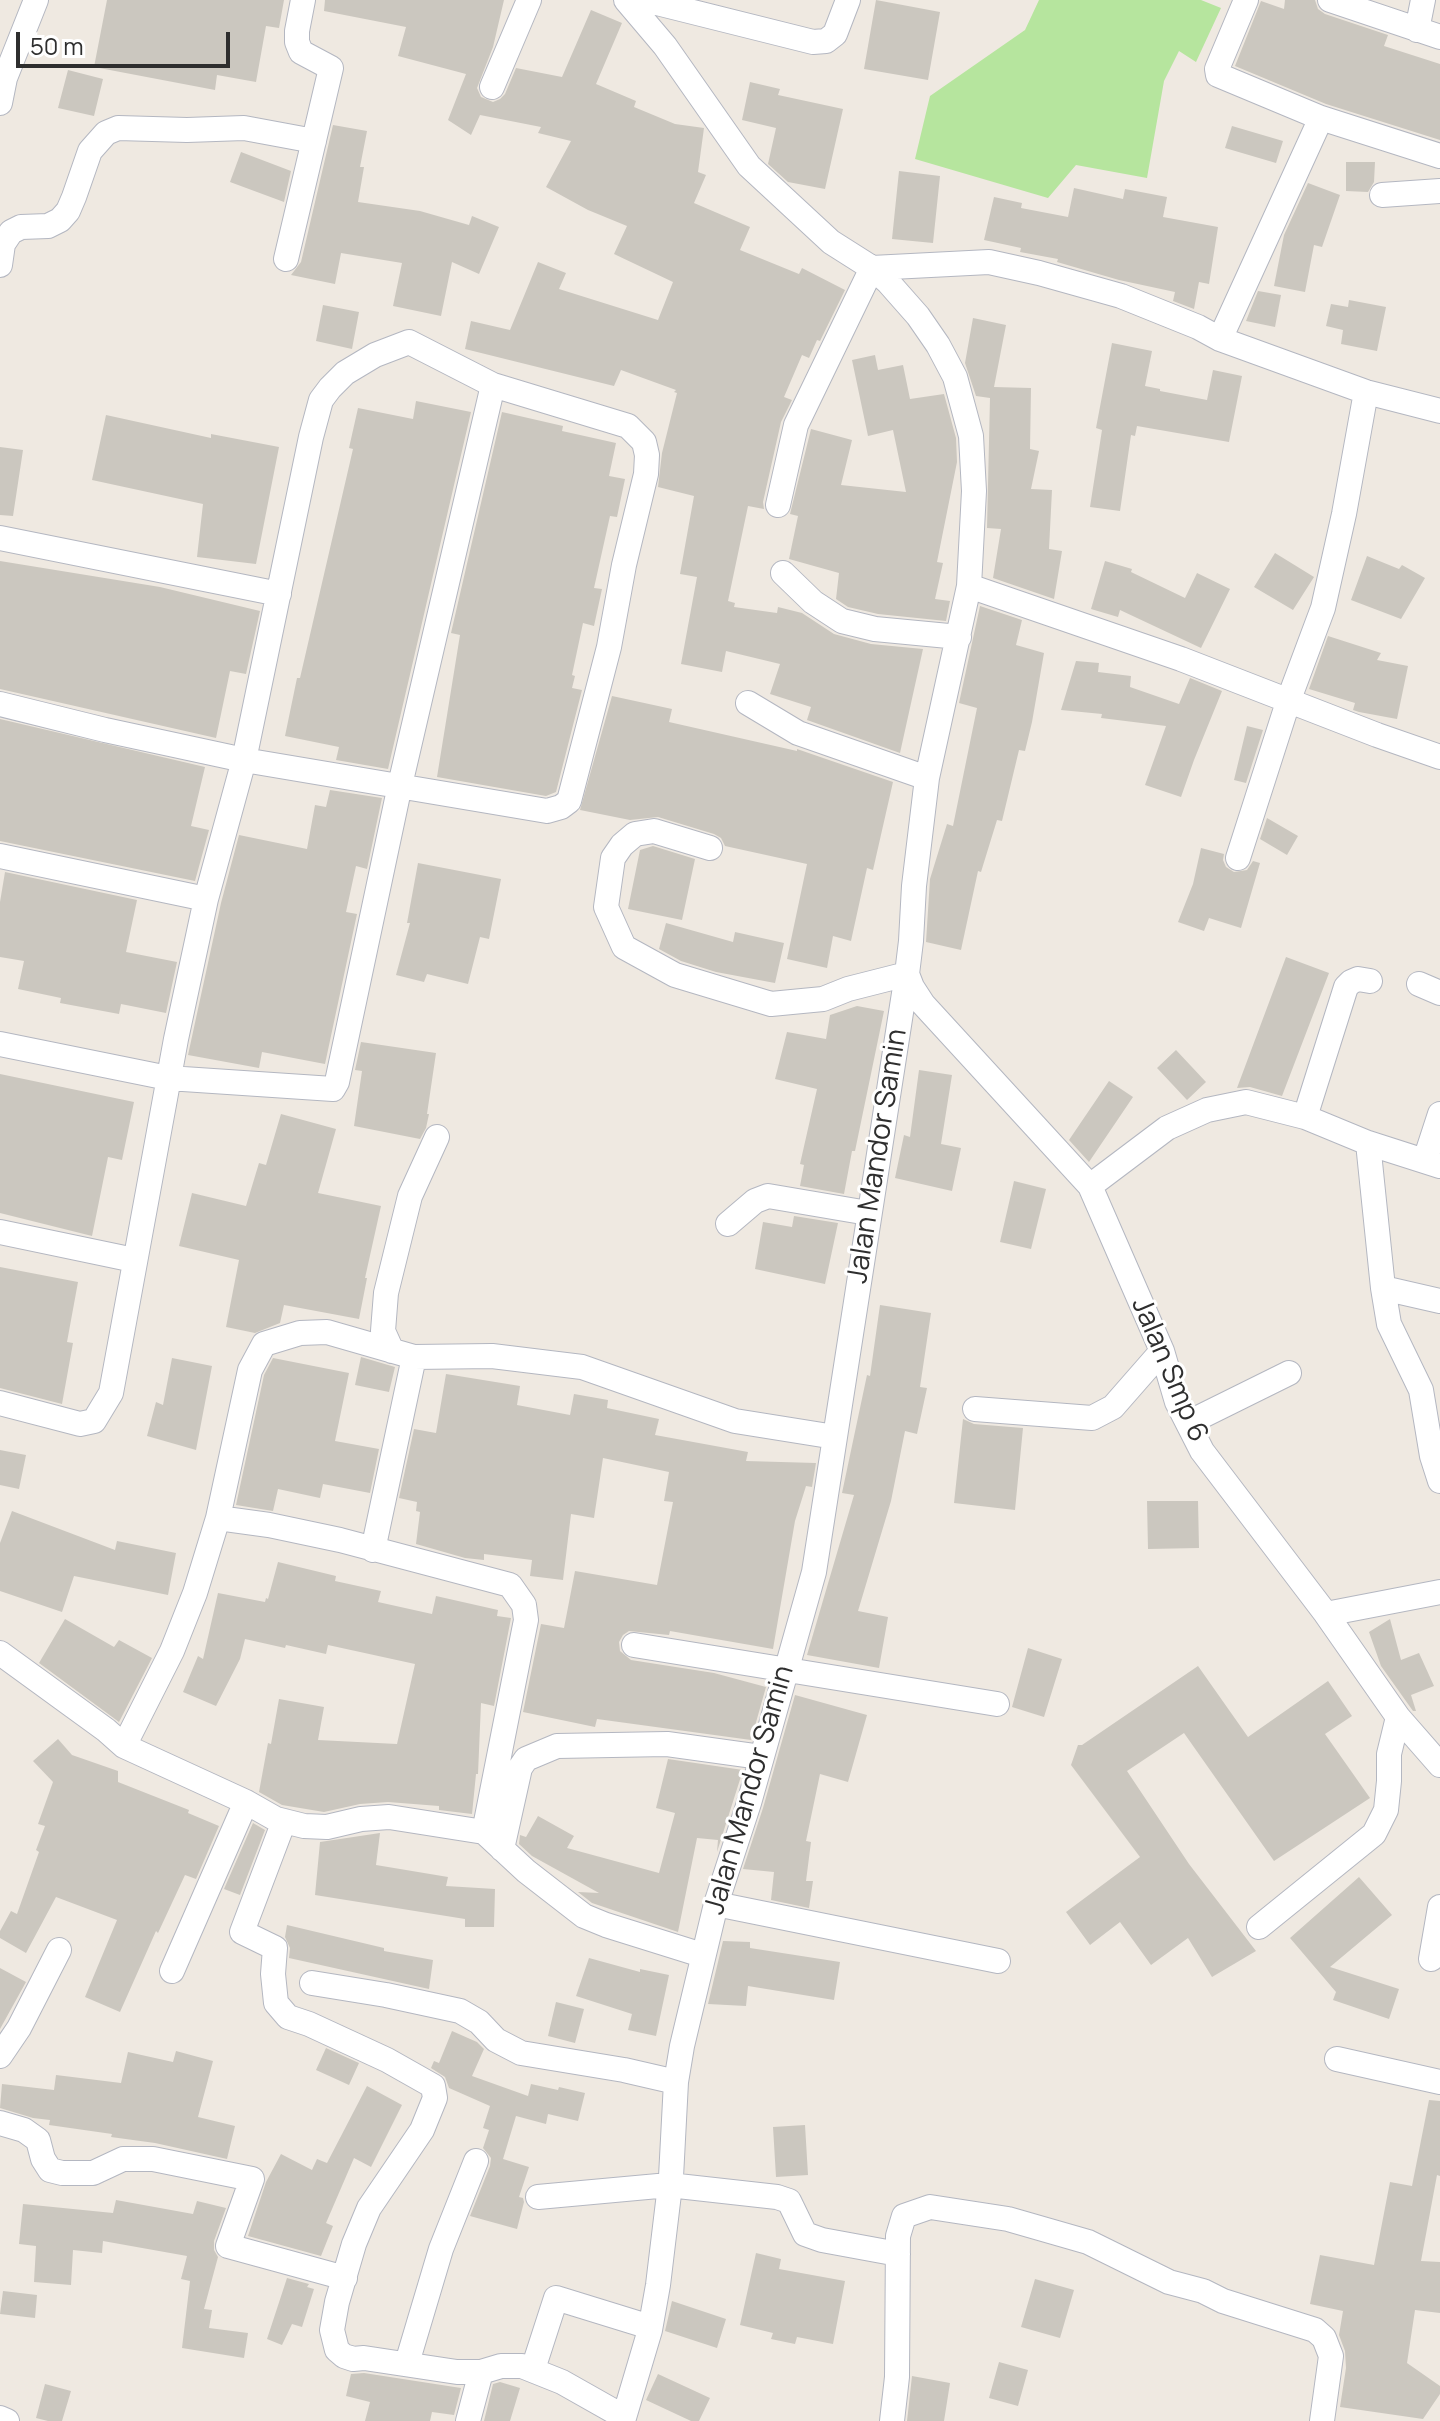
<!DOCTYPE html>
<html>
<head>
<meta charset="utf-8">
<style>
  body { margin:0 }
  #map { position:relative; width:1440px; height:2421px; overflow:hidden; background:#efe9e1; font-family:Manrope,sans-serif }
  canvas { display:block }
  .scale { position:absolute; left:16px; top:32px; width:214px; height:36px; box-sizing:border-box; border:4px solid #2e2e2e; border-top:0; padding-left:10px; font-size:24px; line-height:28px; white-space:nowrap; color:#2e2e2e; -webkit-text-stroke:6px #fff; paint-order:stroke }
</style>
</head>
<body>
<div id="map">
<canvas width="1440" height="2421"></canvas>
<div class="scale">50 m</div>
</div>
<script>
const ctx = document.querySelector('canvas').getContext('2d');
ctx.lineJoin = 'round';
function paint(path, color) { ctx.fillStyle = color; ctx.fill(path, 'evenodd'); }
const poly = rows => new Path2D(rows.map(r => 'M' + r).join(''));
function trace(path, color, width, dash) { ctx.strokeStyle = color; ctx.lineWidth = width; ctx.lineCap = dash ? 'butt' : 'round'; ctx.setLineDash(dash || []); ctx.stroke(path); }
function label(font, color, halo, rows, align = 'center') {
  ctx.font = font + ' Manrope,sans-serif'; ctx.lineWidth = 6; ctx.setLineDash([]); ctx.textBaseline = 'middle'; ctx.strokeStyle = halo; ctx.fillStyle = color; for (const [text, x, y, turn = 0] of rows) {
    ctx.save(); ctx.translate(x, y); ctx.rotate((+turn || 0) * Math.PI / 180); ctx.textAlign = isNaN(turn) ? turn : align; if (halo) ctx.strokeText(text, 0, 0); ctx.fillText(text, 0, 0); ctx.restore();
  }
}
paint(poly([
  [1039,0,1201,0,1221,8,1196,62,1179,51,1164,81,1147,178,1076,165,1048,198,915,159,930,96,1025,30]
]), '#b6e59e');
paint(poly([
  [107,0,284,0,279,28,266,26,256,82,217,75,215,90,94,67],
  [325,0,504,0,493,47,477,88,481,97,493,102,500,99,505,94,516,68,562,77,591,10,622,23,596,84,636,101,634,107,675,124,704,128,698,172,706,175,694,203,750,227,740,250,799,274,802,268,845,290,820,341,817,340,809,358,802,355,784,397,792,400,781,422,763,502,764,509,748,506,728,601,735,603,734,607,777,613,778,607,802,613,834,634,871,644,923,649,900,753,807,720,811,707,770,694,780,664,726,651,722,672,681,664,697,577,680,574,694,496,658,487,662,453,677,393,674,392,676,390,621,370,614,386,465,349,471,321,510,330,538,262,566,273,559,289,658,320,673,282,614,254,627,226,588,210,546,187,571,141,538,133,541,127,480,115,471,135,448,120,466,74,398,56,406,27,324,11],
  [876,0,940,12,928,80,864,69],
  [1285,0,1315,0,1318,9,1325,14,1388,35,1384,46,1440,64,1440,140,1326,104,1235,66,1261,1,1284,9],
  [68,70,103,79,94,116,58,108],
  [750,82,780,89,778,95,843,109,825,189,788,182,768,164,776,128,742,120],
  [333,125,367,131,360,167,364,167,358,202,420,211,469,225,472,216,499,227,479,274,452,262,441,316,393,306,402,263,341,253,335,284,291,275,301,262],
  [1232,126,1283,141,1276,163,1225,148],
  [241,152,291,171,284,202,230,182],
  [1346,162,1375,162,1374,182,1368,192,1346,191],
  [899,171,940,176,933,243,892,239],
  [1308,183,1340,195,1322,247,1314,245,1305,292,1274,286,1284,235],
  [1074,188,1123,199,1125,189,1167,197,1163,217,1218,227,1209,284,1199,282,1194,309,1173,301,1175,292,1119,280,1057,262,1058,259,1020,252,1021,248,984,240,994,197,1022,203,1021,208,1068,217],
  [1258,291,1281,295,1275,327,1246,321],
  [1349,300,1386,307,1377,351,1341,344,1343,330,1326,326,1331,304,1348,307],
  [323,305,359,312,352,349,316,341],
  [973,318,1006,325,994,387,1031,388,1030,449,1039,451,1031,489,1052,490,1049,549,1062,551,1054,599,993,578,1001,529,987,528,990,398,976,396,965,363],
  [1112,343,1152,351,1145,386,1160,389,1160,391,1207,400,1213,370,1242,376,1229,442,1137,426,1135,436,1131,435,1120,511,1090,507,1102,430,1096,428],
  [875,355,878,370,903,365,910,399,944,394,956,438,957,462,937,562,943,563,935,599,950,601,946,621,878,614,848,607,836,599,839,573,789,559,798,516,790,514,811,429,852,440,841,485,906,492,893,430,868,436,852,360],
  [416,401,471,412,388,769,336,760,339,747,285,736,297,678,300,678,353,449,349,448,358,408,413,419],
  [502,412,563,426,562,431,616,443,609,476,625,479,617,517,610,516,594,588,602,589,594,626,583,623,572,675,575,676,572,688,582,690,556,792,546,796,437,777,460,635,451,633],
  [106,415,211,438,211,434,279,447,256,564,197,557,203,504,92,480],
  [0,447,23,450,13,516,0,515],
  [1275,553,1314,577,1293,610,1254,587],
  [1367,556,1399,569,1402,565,1425,578,1401,619,1351,600],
  [0,561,160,587,260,611,246,674,230,671,216,738,0,689],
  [1105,561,1132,569,1131,572,1185,598,1197,573,1230,589,1201,648,1120,610,1118,617,1091,609],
  [980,606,1022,620,1016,645,1044,653,1032,722,1025,751,1019,750,1002,821,997,820,981,872,978,871,961,950,926,942,930,879,947,824,953,826,977,708,959,703],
  [1328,636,1381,653,1377,660,1408,666,1397,719,1359,712,1353,710,1355,703,1309,689],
  [1076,661,1099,663,1098,672,1131,676,1130,687,1179,704,1190,678,1222,691,1194,760,1181,797,1145,785,1166,726,1101,718,1102,714,1061,710],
  [612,696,672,709,669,722,797,751,797,749,893,782,873,870,867,868,851,941,833,936,827,968,787,959,807,864,725,846,721,838,714,834,658,817,630,820,580,810],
  [0,719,205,767,191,826,209,830,195,881,0,841],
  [1247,726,1263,730,1246,783,1234,780],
  [330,790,382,798,367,869,356,866,346,912,357,914,325,1064,262,1052,259,1068,188,1055,221,903,239,835,307,849,315,805,326,807],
  [1267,818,1298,836,1287,855,1260,839],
  [653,846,695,859,682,920,628,909,640,850],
  [1201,848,1224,854,1223,860,1226,867,1234,872,1247,870,1253,861,1260,863,1241,928,1209,918,1204,931,1178,922,1193,884],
  [418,863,501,879,489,939,480,937,468,984,427,974,424,982,396,975,410,923,407,923],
  [5,872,137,900,126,952,177,962,166,1013,121,1004,119,1014,60,1003,61,998,18,989,24,961,0,957,0,902],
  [666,923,733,942,735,932,784,943,775,983,716,972,681,961,659,949],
  [1286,957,1329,973,1295,1062,1282,1096,1250,1087,1237,1088],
  [857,1006,884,1011,855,1151,852,1151,844,1194,800,1186,804,1165,800,1164,817,1089,775,1079,787,1032,826,1039,830,1015],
  [361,1042,436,1053,427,1114,429,1114,426,1128,420,1139,354,1126,362,1071,355,1070],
  [1176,1050,1206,1082,1187,1100,1157,1068],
  [919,1070,952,1075,941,1144,961,1148,952,1191,895,1178,904,1135,910,1137],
  [0,1074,134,1102,122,1160,108,1157,92,1236,0,1213],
  [1109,1081,1133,1097,1089,1162,1069,1140],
  [281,1114,336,1129,318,1193,381,1206,365,1278,367,1278,359,1319,284,1305,280,1323,255,1333,226,1327,239,1260,179,1246,192,1193,246,1206,259,1163,266,1165],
  [1014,1181,1046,1189,1031,1249,1000,1242],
  [794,1216,838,1223,825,1284,755,1269,763,1222,792,1227],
  [0,1267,78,1282,67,1342,73,1343,62,1404,0,1388],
  [880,1305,931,1313,920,1387,927,1388,917,1434,905,1431,891,1501,858,1611,888,1617,879,1668,807,1655,854,1495,842,1493,867,1375,870,1376],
  [361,1357,395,1367,389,1392,355,1385],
  [172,1358,212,1366,196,1450,147,1436,156,1402,163,1405],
  [273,1358,349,1373,335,1441,379,1449,370,1493,323,1484,320,1498,278,1489,273,1511,236,1505,264,1375],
  [446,1374,520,1386,517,1405,570,1415,574,1394,608,1400,607,1408,659,1419,655,1435,748,1452,746,1461,816,1463,812,1487,806,1486,795,1521,773,1649,670,1631,669,1635,629,1631,623,1635,619,1642,620,1651,631,1660,714,1673,766,1687,751,1740,597,1719,595,1727,523,1712,541,1624,564,1628,575,1571,657,1585,673,1502,664,1501,669,1472,603,1458,594,1518,571,1514,563,1580,530,1576,532,1560,484,1554,484,1560,465,1558,416,1544,420,1512,416,1511,417,1502,399,1498,414,1429,436,1433],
  [963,1419,974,1424,1023,1428,1015,1510,954,1503],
  [0,1450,26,1455,19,1489,0,1485],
  [1147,1501,1198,1501,1199,1548,1148,1549],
  [12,1511,115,1550,117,1541,176,1553,168,1595,74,1576,62,1612,0,1591,0,1543],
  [278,1562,336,1576,335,1581,381,1591,378,1602,432,1614,436,1596,498,1610,497,1616,511,1618,494,1706,481,1703,478,1774,476,1774,472,1814,439,1810,439,1806,388,1802,360,1804,324,1812,282,1805,259,1792,268,1743,271,1744,279,1699,324,1707,318,1740,397,1744,415,1664,328,1645,326,1654,286,1645,285,1648,245,1639,240,1659,216,1706,183,1692,198,1656,203,1659,218,1593,265,1602,266,1598,268,1599],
  [65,1619,114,1647,119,1640,152,1658,119,1722,39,1663],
  [1390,1619,1401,1660,1419,1653,1434,1686,1411,1695,1416,1711,1413,1711,1381,1666,1369,1632],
  [1028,1648,1062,1659,1044,1717,1012,1707],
  [1198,1666,1248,1737,1328,1681,1352,1716,1325,1734,1370,1798,1274,1861,1184,1733,1127,1771,1189,1864,1256,1951,1212,1977,1188,1938,1151,1965,1120,1922,1090,1945,1066,1912,1140,1857,1071,1765,1078,1745,1082,1745],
  [795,1695,867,1715,848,1782,820,1774,806,1841,811,1842,806,1881,813,1881,809,1908,771,1900,774,1872,743,1869,763,1808],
  [58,1739,72,1755,118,1771,118,1782,189,1810,188,1813,219,1826,196,1879,185,1875,158,1933,156,1931,120,2012,85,1997,117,1920,56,1897,26,1953,0,1938,0,1931,11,1911,17,1914,39,1852,36,1850,45,1826,38,1824,53,1782,33,1761],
  [668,1759,743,1770,717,1852,718,1840,697,1838,678,1932,592,1903,578,1892,599,1893,532,1856,519,1844,520,1835,526,1837,538,1816,574,1836,567,1848,659,1873,675,1813,656,1808],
  [253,1823,265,1830,240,1895,224,1889],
  [380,1833,376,1865,448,1877,446,1886,495,1889,494,1927,465,1927,465,1919,315,1895,320,1842],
  [1359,1877,1392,1915,1330,1967,1399,1989,1389,2019,1333,2000,1336,1992,1290,1938],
  [287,1925,384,1948,384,1951,433,1960,429,1989,289,1958,290,1948,285,1937],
  [723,1941,750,1942,750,1948,840,1962,834,2000,748,1986,746,2006,708,2004],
  [589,1958,640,1972,640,1969,669,1975,656,2036,628,2030,632,2014,576,1996],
  [0,1968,26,1982,0,2029],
  [556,2002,584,2009,575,2043,548,2036],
  [452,2031,477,2042,484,2049,472,2076,528,2096,531,2084,558,2090,559,2087,585,2093,578,2121,548,2114,546,2124,516,2116,503,2159,529,2167,519,2197,523,2198,524,2202,517,2229,470,2216,490,2166,491,2158,483,2148,489,2130,483,2128,490,2106,449,2088,445,2077,431,2068,434,2061,439,2063],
  [326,2048,359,2063,349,2085,316,2070],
  [176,2051,213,2061,198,2117,235,2126,227,2159,155,2143,111,2137,112,2134,49,2125,50,2120,33,2118,0,2108,2,2084,54,2090,56,2075,121,2083,128,2052,173,2062],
  [367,2086,402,2105,371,2167,354,2158,326,2223,333,2226,321,2256,248,2236,266,2182,281,2154,312,2170,317,2159,327,2163],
  [1429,2100,1440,2101,1440,2176,1437,2175,1421,2261,1440,2262,1440,2313,1415,2310,1407,2363,1440,2386,1440,2394,1423,2419,1340,2407,1346,2368,1345,2351,1339,2335,1343,2311,1310,2304,1320,2255,1374,2265,1390,2182,1412,2186],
  [805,2125,808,2175,776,2177,773,2127],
  [116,2200,193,2214,197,2201,226,2208,214,2241,214,2250,218,2257,204,2309,212,2310,209,2328,248,2333,244,2358,182,2348,190,2281,181,2279,187,2256,103,2241,102,2253,73,2250,71,2285,34,2282,36,2246,19,2244,23,2204,113,2213],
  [756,2253,781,2259,779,2269,845,2281,833,2344,797,2337,795,2344,771,2339,773,2333,740,2325],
  [287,2278,309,2284,307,2287,314,2289,302,2327,292,2324,282,2345,267,2339],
  [1035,2279,1074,2290,1060,2338,1021,2327],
  [3,2291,37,2295,35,2318,0,2314],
  [672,2301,726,2319,717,2348,665,2331],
  [999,2362,1028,2370,1018,2406,989,2398],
  [364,2373,461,2388,454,2415,432,2412,430,2421,365,2421,370,2402,346,2396,351,2374],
  [658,2374,710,2398,699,2421,691,2421,646,2400],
  [912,2376,950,2383,944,2421,907,2421],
  [500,2382,520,2388,510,2421,484,2421,493,2384],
  [45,2384,71,2391,62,2421,48,2421,36,2418]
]), '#cbc7bf');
const street = poly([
  [645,0,813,42,826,41,835,34,848,0],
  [1246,0,1217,69,1218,75,1321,118,1440,156],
  [1330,0,1440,37],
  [1417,30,1423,0],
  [492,87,529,0],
  [0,103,5,78,36,0],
  [1382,195,1440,191],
  [286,259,331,68,301,52,297,42,297,31,303,0],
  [0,265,3,244,11,232,21,227,48,226,60,220,68,211,74,197,90,151,106,133,118,128,187,130,244,128,314,141],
  [1220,339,1321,118],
  [778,505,796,425,872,268,989,262,1039,273,1121,296,1198,327,1220,339,1366,392,1440,411],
  [0,538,279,594],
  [783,573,813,602,842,621,875,629,959,637],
  [969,586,1181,659,1377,735,1440,757],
  [748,703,798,733,927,778],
  [0,704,105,730,244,760,547,811,561,807,569,801,609,647,624,565,646,474,647,455,644,442,628,426,493,385,409,342,375,355,345,373,330,388,321,400,311,437,244,760,206,899,176,1039,111,1393,94,1421,80,1424,0,1403],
  [710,848,654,831,635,834,622,845,613,858,606,907,624,947,675,975,771,1004,823,999,848,989,907,974],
  [0,856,206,899],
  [1238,858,1289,699,1323,608,1344,514,1366,392],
  [907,974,912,987,923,1004,1090,1186,1162,1351,1177,1402,1202,1451,1326,1614,1398,1717,1440,1765],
  [1419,984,1440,993],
  [0,1044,168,1078,333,1089,337,1082,400,785,493,385],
  [1305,1117,1346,987,1351,982,1358,979,1370,981],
  [1368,1143,1383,1288,1389,1324,1421,1390,1432,1456,1440,1481],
  [1425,1160,1440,1114],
  [1090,1186,1167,1128,1207,1110,1246,1102,1305,1117,1368,1143,1440,1166],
  [728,1224,755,1201,768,1196,868,1213],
  [0,1232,134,1260],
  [1383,1288,1440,1301],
  [392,1351,383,1331,386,1293,410,1196,437,1137],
  [975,1409,1092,1418,1113,1407,1162,1351],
  [1188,1423,1289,1373],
  [218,1518,269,1525,340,1540,510,1585,524,1605,526,1620,484,1832],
  [373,1550,414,1357],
  [1326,1614,1440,1592],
  [634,1645,997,1704],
  [0,1653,106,1730,124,1746,246,1802,276,1819,304,1826,327,1827,361,1819,389,1817,484,1832,526,1871,584,1916,606,1925,702,1955],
  [124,1746,172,1651,195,1593,218,1518,250,1370,264,1344,300,1333,327,1332,414,1357,492,1356,582,1367,735,1421,835,1437],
  [284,1821,242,1932,275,1948,273,1974,276,2003,288,2017,309,2024,387,2060,433,2086,435,2098,422,2130,369,2208,354,2244,337,2302,332,2330,337,2350,344,2356,353,2359,364,2358,457,2372,481,2372,501,2366,522,2366,562,2382,624,2417],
  [502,1849,520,1768,526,1759,557,1746,667,1744,761,1757],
  [716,1904,998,1961],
  [1259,1927,1374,1834,1386,1810,1389,1781,1389,1754,1398,1717],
  [1431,1959,1440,1907],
  [172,1971,246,1802],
  [312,1983,386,1995,460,2011,479,2022,496,2040,521,2053,624,2070,676,2082],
  [0,2056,19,2028,59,1950],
  [1337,2059,1440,2082],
  [0,2123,24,2130,38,2140,43,2159,50,2170,62,2173,93,2173,123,2159,153,2159,252,2179,228,2246,345,2278],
  [538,2197,669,2185,777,2197,789,2201,805,2234,822,2240,898,2254],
  [407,2363,441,2249,476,2161],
  [533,2369,556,2298,650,2327],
  [0,2418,7,2421],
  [468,2421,481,2372],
  [623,2421,650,2330,658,2285,671,2177,676,2082,682,2046,716,1904,749,1803,814,1572,907,974,911,941,914,886,927,778,969,586,974,491,971,436,955,377,938,345,918,316,888,282,872,268,831,242,749,166,665,46,626,0],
  [892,2421,897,2377,898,2236,904,2216,930,2207,1008,2219,1088,2242,1169,2282,1203,2291,1223,2301,1315,2330,1324,2338,1331,2356,1322,2421]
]);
trace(street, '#b4b7c1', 26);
trace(street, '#fff', 24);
label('28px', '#2e2e2e', '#fff', [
  ["Jalan Mandor Samin",878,1156,-81],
  ["Jalan Smp 6",1169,1370,67],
  ["Jalan Mandor Samin",750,1790,-74]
]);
</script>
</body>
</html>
